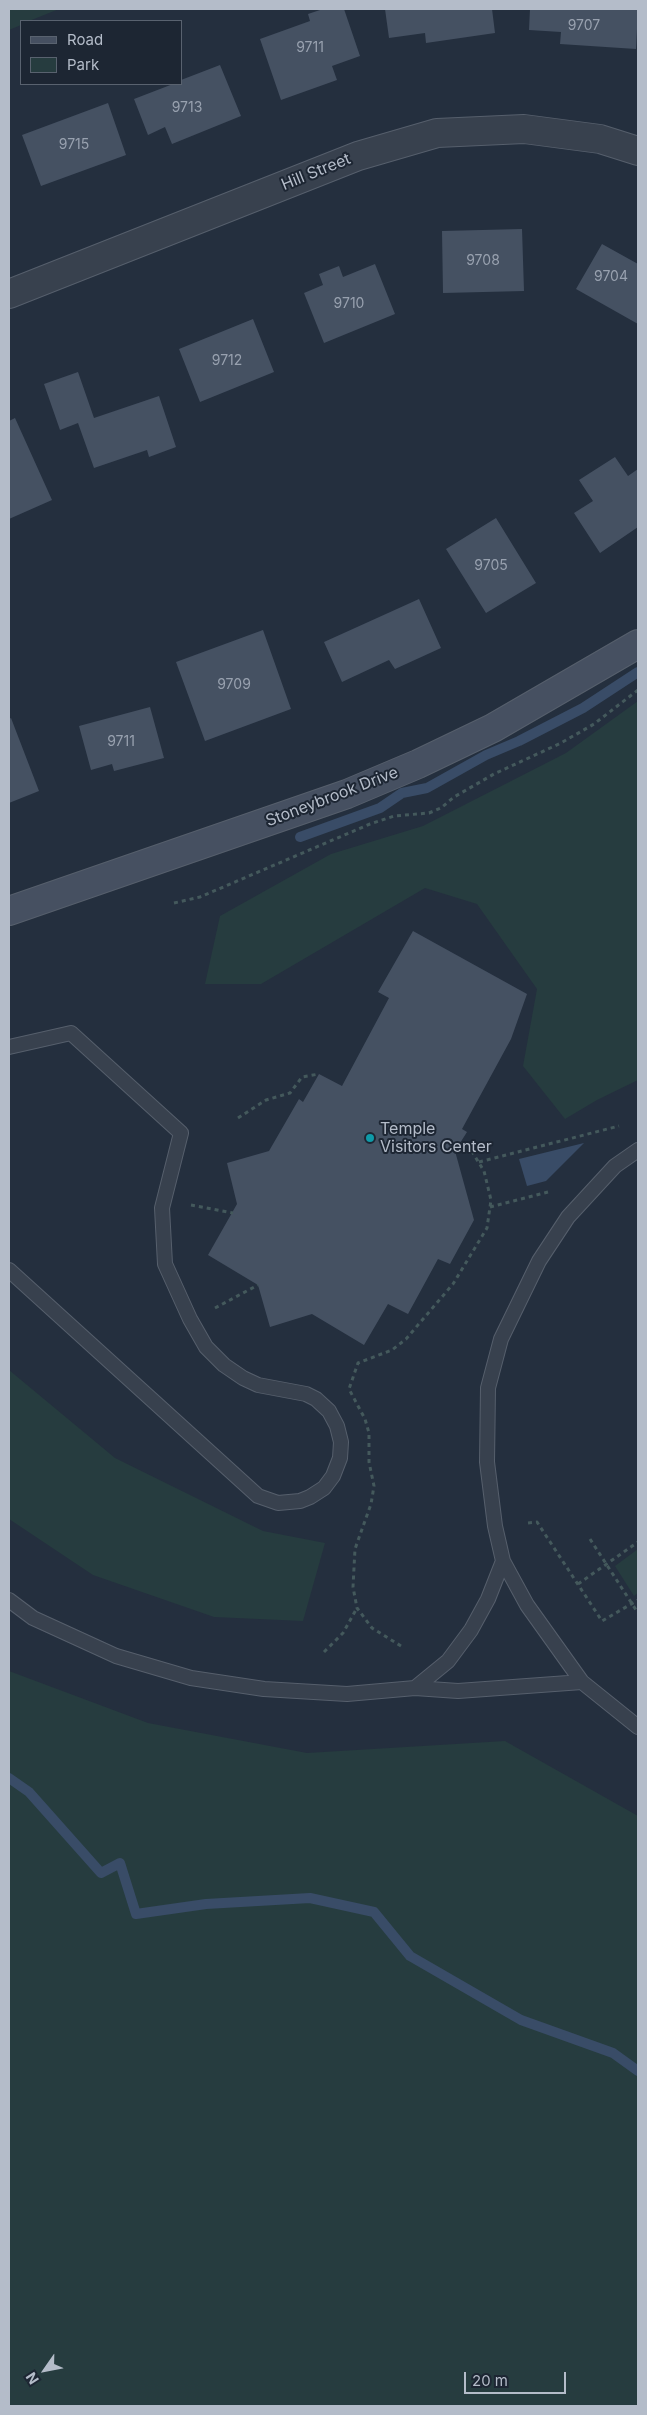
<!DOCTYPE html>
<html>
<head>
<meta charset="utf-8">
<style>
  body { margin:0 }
  #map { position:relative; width:647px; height:2415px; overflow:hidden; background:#242f3e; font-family:Inter,sans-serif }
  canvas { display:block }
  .frame { position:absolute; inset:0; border:10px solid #b4bcc9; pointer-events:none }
  .legend { position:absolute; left:20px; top:20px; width:162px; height:65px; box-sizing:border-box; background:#1d2633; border:1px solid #59626f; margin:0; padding:6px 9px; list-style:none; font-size:15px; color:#b4bcc9 }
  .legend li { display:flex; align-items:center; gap:10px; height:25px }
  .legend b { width:25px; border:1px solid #59626f }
  .north { position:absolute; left:20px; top:2345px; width:50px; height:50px; -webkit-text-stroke:4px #1d2633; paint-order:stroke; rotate:237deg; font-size:14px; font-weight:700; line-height:20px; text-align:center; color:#b4bcc9 }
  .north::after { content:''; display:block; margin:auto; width:18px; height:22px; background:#b4bcc9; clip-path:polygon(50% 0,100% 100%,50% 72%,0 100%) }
  .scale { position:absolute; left:464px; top:2372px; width:102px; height:22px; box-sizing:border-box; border:2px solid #b4bcc9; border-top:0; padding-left:6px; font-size:15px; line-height:18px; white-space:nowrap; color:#b4bcc9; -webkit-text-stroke:4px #1d2633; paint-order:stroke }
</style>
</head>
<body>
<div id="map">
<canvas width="647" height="2415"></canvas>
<div class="frame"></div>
<ul class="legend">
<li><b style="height:6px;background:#465061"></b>Road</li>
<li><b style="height:14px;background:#263c3f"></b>Park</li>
</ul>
<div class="north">N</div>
<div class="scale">20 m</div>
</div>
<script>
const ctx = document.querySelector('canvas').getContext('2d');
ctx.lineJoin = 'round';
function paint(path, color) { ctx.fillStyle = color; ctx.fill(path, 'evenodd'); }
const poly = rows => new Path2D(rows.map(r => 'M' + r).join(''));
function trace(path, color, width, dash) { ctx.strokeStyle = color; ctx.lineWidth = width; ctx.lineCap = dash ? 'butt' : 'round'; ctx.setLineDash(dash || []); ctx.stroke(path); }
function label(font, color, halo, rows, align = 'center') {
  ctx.font = font + ' Inter,sans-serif'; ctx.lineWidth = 4; ctx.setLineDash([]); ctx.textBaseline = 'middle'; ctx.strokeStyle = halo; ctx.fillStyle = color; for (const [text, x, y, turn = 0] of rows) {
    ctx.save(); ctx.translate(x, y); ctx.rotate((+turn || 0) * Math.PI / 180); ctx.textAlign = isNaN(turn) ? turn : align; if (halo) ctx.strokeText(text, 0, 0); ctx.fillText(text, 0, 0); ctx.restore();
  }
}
paint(poly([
  [9,9,59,9,29,21,21,21,21,25,9,30],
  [638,701,638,1080,597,1100,565,1119,523,1066,537,989,477,904,425,888,261,984,205,984,220,916,331,854,423,826,566,753],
  [9,1370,115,1458,263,1531,325,1543,303,1621,214,1617,93,1575,9,1519],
  [638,1549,638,1593,634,1596,615,1566],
  [9,1671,148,1723,307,1753,505,1741,638,1816,638,2406,9,2406]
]), '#263c3f');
paint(poly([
  [584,1143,546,1181,527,1186,519,1159]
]), '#394c67');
trace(poly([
  [300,837,380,808,402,793,427,788,486,755,519,741,583,708,638,672],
  [9,1778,29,1792,101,1873,120,1863,136,1914,206,1904,310,1898,374,1912,410,1956,521,2020,613,2053,638,2071]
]), '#394c67', 10);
paint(poly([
  [323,9,344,9,360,56,332,66,337,80,281,100,260,39,310,21,308,14],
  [385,9,492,9,495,33,426,43,425,33,389,38],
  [530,9,638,9,636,49,560,44,561,32,529,30],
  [220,65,241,116,172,144,165,127,148,135,134,99,173,84,181,84,181,80],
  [108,103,126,155,41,186,22,135],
  [522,229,524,291,443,293,442,231],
  [602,244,638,264,638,324,576,289],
  [375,264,395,314,324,343,304,293,323,285,319,274,339,266,343,277],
  [253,319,274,372,200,402,179,349],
  [78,372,94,418,159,396,176,447,149,457,147,450,94,468,78,423,60,430,44,384],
  [15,418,52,500,9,519,9,421],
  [615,457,628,476,638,469,638,527,600,553,574,513,593,501,579,480],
  [496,518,536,583,486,613,446,549],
  [419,599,441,648,395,669,389,660,342,682,324,642],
  [263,630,291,709,205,741,176,662],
  [150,707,164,758,114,771,112,764,91,770,79,726],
  [11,718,39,791,9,803,9,719],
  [413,931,527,994,511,1039,462,1129,467,1132,455,1151,474,1220,450,1264,438,1259,408,1314,388,1304,364,1345,312,1314,270,1327,258,1285,208,1255,237,1204,227,1163,269,1151,299,1099,303,1102,319,1074,342,1086,389,998,378,992]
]), '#455162');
const lane = poly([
  [9,1047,71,1033,181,1133,162,1208,165,1264,190,1319,206,1347,224,1365,243,1378,258,1385,306,1394,316,1399,329,1411,337,1426,341,1442,340,1458,333,1476,324,1488,310,1497,300,1501,278,1503,258,1496,9,1270],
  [9,1600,33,1618,116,1656,191,1678,264,1689,347,1694,415,1688,458,1691,582,1682,638,1727],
  [582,1682,527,1605,503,1561,495,1526,487,1462,488,1388,501,1339,539,1261,568,1217,615,1166,638,1150],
  [415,1688,448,1661,471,1630,488,1599,503,1561]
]);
const street = poly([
  [9,294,358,156,437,133,524,129,600,139,638,151]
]);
const secondary = poly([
  [9,911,347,794,418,764,493,728,638,644]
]);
trace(lane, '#565f6c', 16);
trace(street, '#565f6c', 30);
trace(secondary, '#565f6c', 30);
trace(poly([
  [174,903,200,897,370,824,394,816,429,813,441,808,454,797,494,774,561,743,594,724,638,690],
  [238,1118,266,1100,290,1093,302,1077,319,1074],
  [479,1162,619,1126],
  [191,1205,233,1213],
  [490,1207,548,1192],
  [215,1308,258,1285],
  [528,1523,537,1522,602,1621,638,1600],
  [590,1539,638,1613],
  [578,1584,638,1542],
  [401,1646,372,1628,357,1608,353,1587,355,1549,371,1504,374,1486,369,1462,369,1433,365,1419,349,1389,358,1363,392,1350,406,1339,453,1284,487,1228,491,1200,484,1171,471,1150,460,1143],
  [324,1652,343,1633,357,1608]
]), '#44595c', 3, [4, 4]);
trace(lane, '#38414e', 14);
trace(street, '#38414e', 28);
trace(secondary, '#465061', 28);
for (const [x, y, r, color] of [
  [370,1138,5,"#0f9aa8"]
]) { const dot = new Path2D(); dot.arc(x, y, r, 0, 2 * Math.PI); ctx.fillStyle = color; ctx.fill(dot); trace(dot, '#1d2633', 2); }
label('14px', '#98a1af', null, [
  ["9707",584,26],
  ["9711",310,48],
  ["9713",187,108],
  ["9715",74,145],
  ["9708",483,261],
  ["9704",611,277],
  ["9710",349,304],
  ["9712",227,361],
  ["9705",491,566],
  ["9709",234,685],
  ["9711",121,742]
]);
label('16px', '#b4bcc9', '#1d2633', [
  ["Hill Street",316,172,-22],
  ["Stoneybrook Drive",332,797,-21]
]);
label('16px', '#b4bcc9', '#1d2633', [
  ["Temple",380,1129],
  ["Visitors Center",380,1147]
], 'left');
</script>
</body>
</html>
